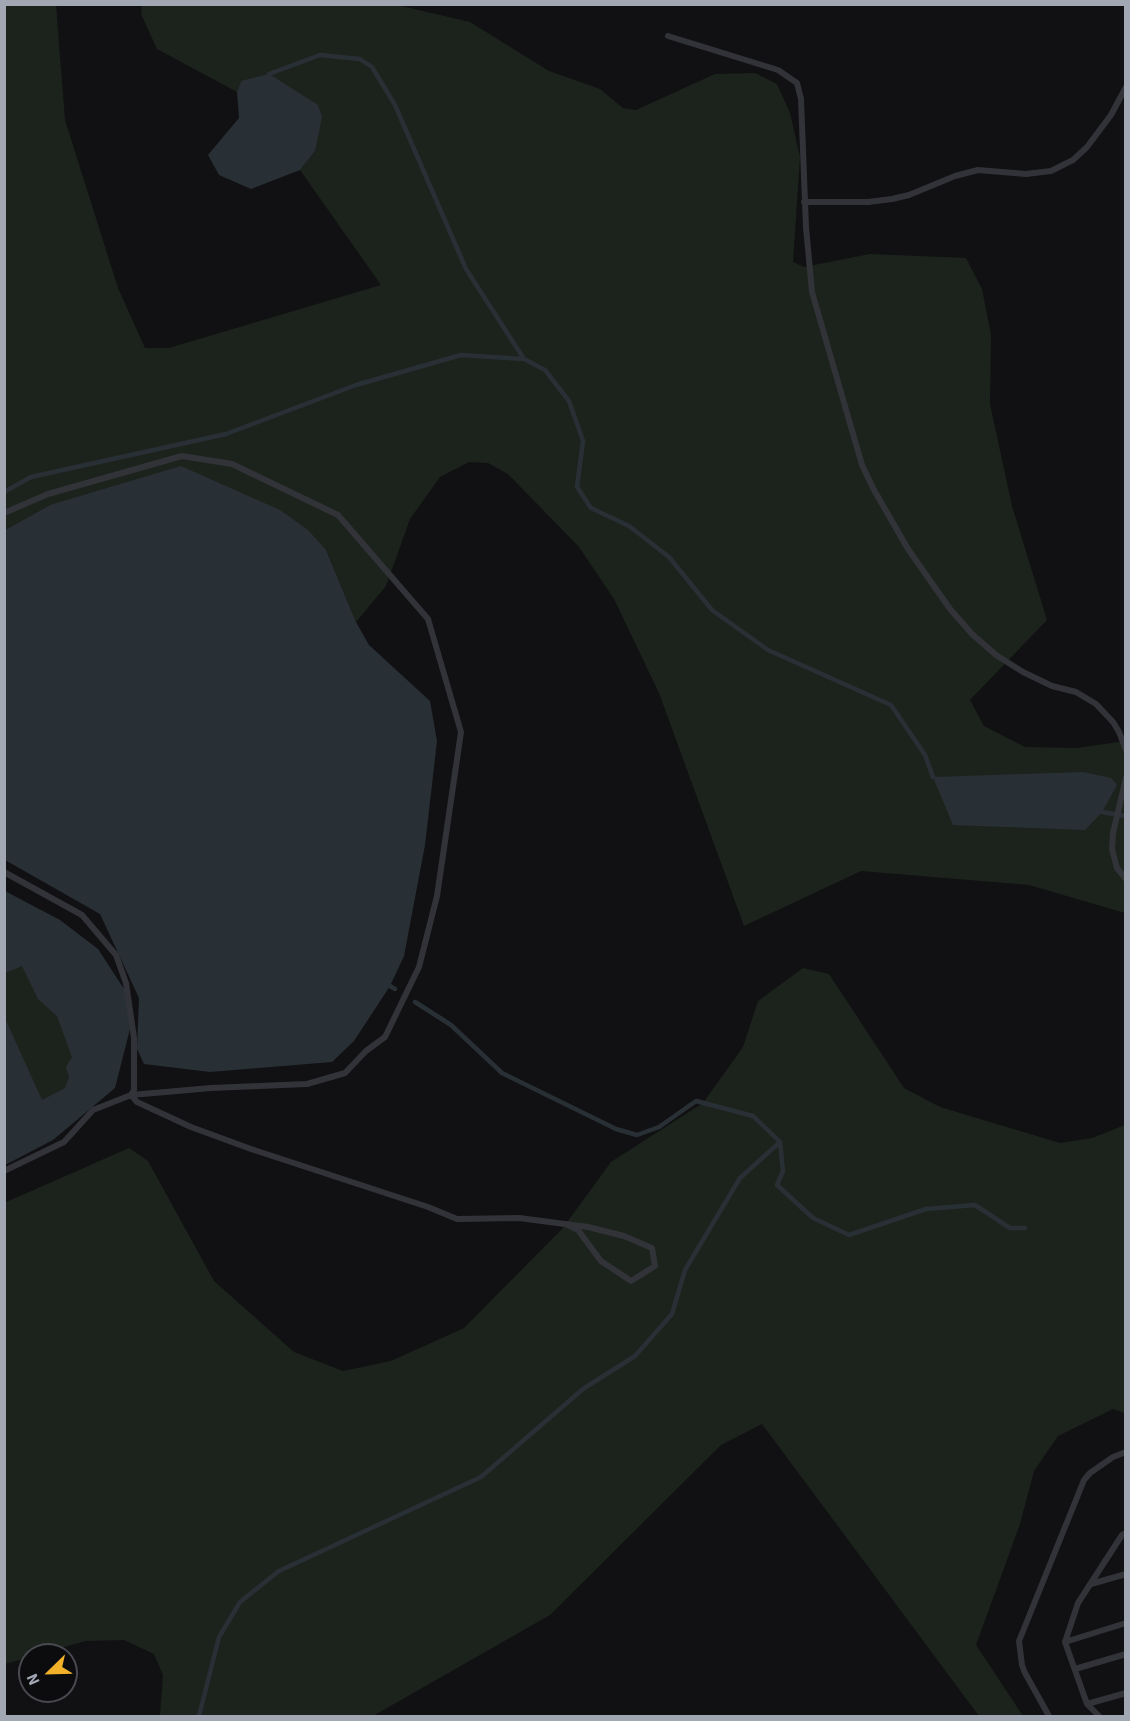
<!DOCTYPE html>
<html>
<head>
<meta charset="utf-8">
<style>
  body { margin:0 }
  #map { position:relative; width:1130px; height:1721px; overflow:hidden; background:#111113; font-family:"Source Sans 3",sans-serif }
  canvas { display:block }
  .frame { position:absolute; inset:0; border:6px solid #a2a7b4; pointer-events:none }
  .north { position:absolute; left:18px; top:1643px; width:60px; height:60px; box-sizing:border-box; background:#0c0c0e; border:2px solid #484a50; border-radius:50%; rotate:247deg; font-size:16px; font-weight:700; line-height:24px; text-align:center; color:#a2a7b4 }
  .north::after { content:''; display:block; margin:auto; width:21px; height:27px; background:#f3b129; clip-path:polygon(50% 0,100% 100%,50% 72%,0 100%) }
</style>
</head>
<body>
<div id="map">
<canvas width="1130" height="1721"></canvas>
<div class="frame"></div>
<div class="north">N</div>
</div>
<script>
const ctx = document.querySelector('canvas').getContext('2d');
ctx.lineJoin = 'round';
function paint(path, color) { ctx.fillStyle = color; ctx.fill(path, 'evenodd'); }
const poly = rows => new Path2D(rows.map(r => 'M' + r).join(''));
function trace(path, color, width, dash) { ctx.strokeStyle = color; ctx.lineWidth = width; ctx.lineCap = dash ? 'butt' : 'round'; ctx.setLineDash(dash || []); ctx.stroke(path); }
paint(poly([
  [5,5,56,5,65,120,118,288,145,348,169,348,381,285,300,170,315,151,241,81,237,92,157,49,141,14,142,5,397,5,470,22,549,71,600,89,623,108,636,110,715,74,755,73,777,84,790,113,800,157,793,262,804,267,870,254,966,258,982,289,991,335,990,404,1012,506,1047,620,970,700,984,726,1025,747,1077,748,1125,741,1125,913,1029,885,861,871,744,926,659,693,614,599,579,547,508,474,488,463,469,462,440,477,410,519,386,586,356,622,326,550,50,505,5,530],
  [4,892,92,952,77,1084,4,1137],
  [803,968,829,974,904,1088,940,1107,1060,1143,1092,1138,1125,1125,1125,1413,1113,1409,1058,1436,1034,1471,1020,1524,976,1645,1023,1716,979,1716,762,1424,721,1445,550,1615,373,1716,160,1716,163,1675,154,1654,124,1640,85,1641,36,1655,30,1655,30,1657,5,1664,4,1203,129,1148,148,1161,214,1281,294,1352,343,1371,391,1361,464,1328,562,1229,611,1162,703,1103,743,1047,758,1001]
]), '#1c231c');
paint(poly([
  [269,74,318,105,322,117,315,151,300,170,251,189,219,175,208,155,239,118,237,92,241,81],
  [181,466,280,510,308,530,326,550,356,622,369,645,430,701,437,741,425,845,404,956,390,986,354,1041,332,1062,210,1072,144,1064,137,1049,139,998,100,914,5,860,5,530,50,505],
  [1083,772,1111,778,1117,785,1102,812,1085,830,953,825,933,777],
  [5,891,60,920,98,949,126,992,130,1029,115,1088,53,1140,5,1165,4,1016,42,1100,65,1088,69,1077,66,1067,72,1057,57,1016,38,999,22,966,5,973]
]), '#283036');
trace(poly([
  [269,74,320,55,360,59,372,67,395,105,466,269,524,359],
  [4,492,31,477,226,434,356,385,461,355,524,359,545,370,569,401,583,441,577,487,591,508,629,526,669,557,712,610,768,650,891,705,925,755,933,777],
  [1102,812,1126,816],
  [390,986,395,989],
  [415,1002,451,1025,502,1073,616,1129,637,1135,659,1127,696,1101,753,1116,780,1142,783,1171,777,1185,813,1218,849,1235,926,1209,975,1205,1010,1228,1025,1228],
  [199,1716,219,1637,240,1602,279,1571,481,1477,583,1389,635,1356,672,1314,685,1270,740,1178,780,1142]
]), '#283036', 4.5);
trace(poly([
  [668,36,778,70,797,83,801,99,806,227,812,292,862,465,874,490,908,549,950,609,972,634,996,655,1023,672,1052,686,1076,692,1096,704,1113,722,1119,732,1126,750],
  [804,202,868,202,892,199,909,195,955,176,978,170,1026,174,1051,171,1073,160,1087,147,1111,115,1126,87],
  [4,513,48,494,182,456,232,464,338,515,428,619,461,732,437,896,419,967,385,1037,366,1051,345,1073,307,1084,211,1088,131,1095,93,1110,64,1142,4,1171],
  [1126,778,1113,833,1112,849,1117,868,1126,879],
  [4,872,82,915,116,955,126,983,134,1038,134,1090,131,1095],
  [131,1095,137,1102,191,1127,251,1149,428,1207,457,1219,519,1218,588,1227,624,1236,652,1248,655,1266,631,1281,601,1261,578,1230,568,1225],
  [1091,1584,1126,1574],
  [1065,1642,1126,1623],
  [1075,1669,1126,1654],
  [1087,1704,1126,1693],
  [1049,1716,1025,1673,1022,1665,1019,1641,1084,1480,1090,1473,1113,1457,1126,1452],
  [1099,1716,1087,1704,1065,1642,1078,1603,1122,1535,1126,1533]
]), '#323338', 6);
</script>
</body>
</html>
